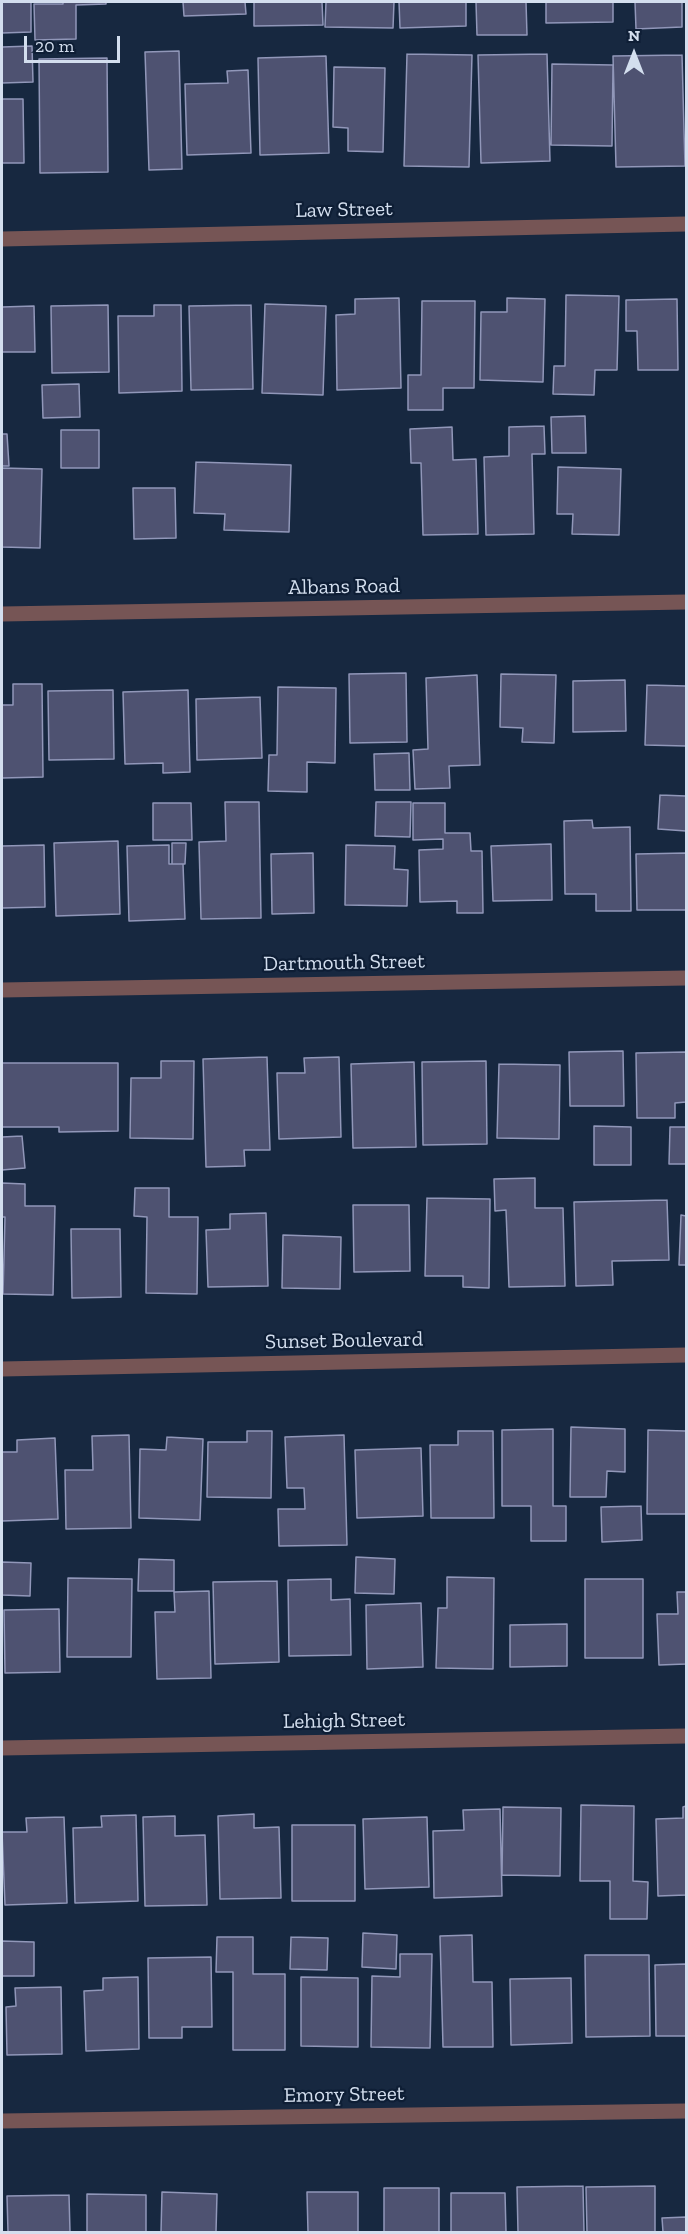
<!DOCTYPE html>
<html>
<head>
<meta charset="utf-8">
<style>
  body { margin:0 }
  #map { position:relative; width:688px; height:2234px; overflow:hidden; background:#172840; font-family:"Zilla Slab",serif }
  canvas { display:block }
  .frame { position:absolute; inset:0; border:3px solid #d3deee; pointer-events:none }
  .north { position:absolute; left:604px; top:24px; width:60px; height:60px; -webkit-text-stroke:4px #0e1e35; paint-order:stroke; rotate:0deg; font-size:16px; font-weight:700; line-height:24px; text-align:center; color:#d3deee }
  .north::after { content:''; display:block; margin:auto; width:21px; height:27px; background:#d3deee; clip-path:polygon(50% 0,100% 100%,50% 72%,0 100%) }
  .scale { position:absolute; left:24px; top:36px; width:96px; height:27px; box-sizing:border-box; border:3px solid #d3deee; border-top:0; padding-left:8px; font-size:18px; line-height:21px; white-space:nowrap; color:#d3deee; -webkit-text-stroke:4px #0e1e35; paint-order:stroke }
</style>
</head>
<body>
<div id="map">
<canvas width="688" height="2234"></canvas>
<div class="frame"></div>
<div class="north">N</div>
<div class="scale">20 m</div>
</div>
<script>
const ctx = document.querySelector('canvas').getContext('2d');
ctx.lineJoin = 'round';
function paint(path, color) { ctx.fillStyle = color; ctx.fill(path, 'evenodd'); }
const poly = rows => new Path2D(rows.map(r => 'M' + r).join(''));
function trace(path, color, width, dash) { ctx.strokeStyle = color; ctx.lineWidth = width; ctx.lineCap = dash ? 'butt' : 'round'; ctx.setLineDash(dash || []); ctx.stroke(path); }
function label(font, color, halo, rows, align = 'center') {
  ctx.font = font + ' "Zilla Slab",serif'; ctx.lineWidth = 4.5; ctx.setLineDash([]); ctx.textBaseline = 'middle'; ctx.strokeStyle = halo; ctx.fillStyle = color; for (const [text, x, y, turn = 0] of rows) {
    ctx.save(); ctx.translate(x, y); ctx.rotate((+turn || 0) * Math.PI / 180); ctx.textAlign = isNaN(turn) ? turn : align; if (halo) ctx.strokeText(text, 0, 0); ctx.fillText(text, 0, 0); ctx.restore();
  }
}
const building = poly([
  [2,2,31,2,31,32,2,33,2,2],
  [63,2,106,2,106,4,76,5,76,39,35,40,34,4,63,4,63,2],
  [183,2,245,2,246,14,184,16,183,2],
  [254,2,322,2,323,25,254,26,254,2],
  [326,2,394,2,393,28,325,27,326,2],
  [399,2,466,2,466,26,400,28,399,2],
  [476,2,526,2,527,35,477,35,476,2],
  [546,2,613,2,613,22,546,23,546,2],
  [635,2,682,2,682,27,636,29,635,2],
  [32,46,33,82,2,83,2,47,32,46],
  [179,51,182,169,149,170,145,52,179,51],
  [407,54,472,55,469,167,404,166,407,54],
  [547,54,550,161,481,163,478,55,547,54],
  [682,55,685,166,616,167,613,56,682,55],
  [326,56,329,153,260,155,258,58,326,56],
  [107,58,108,172,40,173,39,59,107,58],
  [552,64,613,65,612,146,551,145,552,64],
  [334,67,385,68,383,152,348,151,348,128,333,127,334,67],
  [248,70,251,153,187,155,185,84,228,83,227,71,248,70],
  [2,99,23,99,24,163,2,163,2,99],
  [566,295,619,296,617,370,595,370,594,395,553,394,554,366,565,366,566,295],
  [399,298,401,388,337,390,336,315,355,314,355,299,399,298],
  [507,298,545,299,543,382,480,380,481,312,507,312,507,298],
  [677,299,678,370,638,370,637,331,626,331,626,300,677,299],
  [422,301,475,301,474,388,443,388,443,410,408,410,408,375,421,375,422,301],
  [265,304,326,306,323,395,262,393,265,304],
  [108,305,109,372,52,373,51,306,108,305],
  [154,305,181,305,182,391,119,393,118,316,154,316,154,305],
  [251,305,253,389,191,390,189,306,251,305],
  [34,306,35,352,2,352,2,307,34,306],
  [79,384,80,417,43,418,42,385,79,384],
  [585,416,586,453,552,453,551,417,585,416],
  [544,426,545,454,532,454,534,534,486,535,484,457,509,456,509,427,544,426],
  [452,427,453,460,476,459,478,534,423,535,421,463,411,463,410,429,452,427],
  [61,430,99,430,99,468,61,468,61,430],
  [2,434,7,434,9,466,2,466,2,434],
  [196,462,291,465,289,532,224,530,225,514,194,513,196,462],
  [558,467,621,469,619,535,572,534,573,514,557,514,558,467],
  [2,468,42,469,40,548,2,547,2,468],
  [133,488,175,488,176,538,134,539,133,488],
  [406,673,407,742,350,743,349,674,406,673],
  [501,674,556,675,554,743,522,742,523,728,500,727,501,674],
  [477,675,480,765,449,766,450,788,415,789,413,750,428,749,426,678,477,675],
  [625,680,626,731,573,732,573,681,625,680],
  [13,684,42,684,43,777,2,778,2,705,13,705,13,684],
  [647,685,686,686,686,746,645,745,647,685],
  [278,687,336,688,335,763,307,762,307,792,268,791,269,755,277,755,278,687],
  [113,690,114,759,49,760,48,691,113,690],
  [188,690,190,772,163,773,163,763,125,764,123,692,188,690],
  [260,697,262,758,197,760,196,699,260,697],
  [409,753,410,790,375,790,374,754,409,753],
  [660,795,686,796,686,831,658,829,660,795],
  [225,802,259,802,261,918,201,919,199,842,226,841,225,802],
  [376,802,411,802,410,837,375,836,376,802],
  [153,803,191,803,192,840,153,840,153,803],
  [413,803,445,803,445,833,470,833,471,851,482,851,483,913,457,913,457,901,420,902,419,850,443,849,443,839,413,840,413,803],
  [592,820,593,828,630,827,631,911,596,911,596,894,565,894,564,821,592,820],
  [118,841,120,914,56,916,54,843,118,841],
  [172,843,186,843,185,864,172,864,172,843],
  [551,844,552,900,493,901,491,846,551,844],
  [44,845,45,907,2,908,2,846,44,845],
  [169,845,169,864,183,864,185,919,129,921,127,846,169,845],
  [346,845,395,846,394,869,408,870,407,906,345,905,346,845],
  [313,853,314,913,272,914,271,854,313,853],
  [686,853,686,910,637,910,636,854,686,853],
  [623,1051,624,1106,570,1106,569,1052,623,1051],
  [686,1052,686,1102,675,1103,675,1118,637,1118,636,1053,686,1052],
  [267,1057,270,1150,244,1150,245,1166,206,1167,203,1059,267,1057],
  [339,1057,341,1137,279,1139,277,1073,305,1073,304,1058,339,1057],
  [161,1061,194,1061,193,1139,130,1138,131,1078,161,1078,161,1061],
  [486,1061,487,1144,423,1145,422,1062,486,1061],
  [414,1062,416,1147,353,1148,351,1064,414,1062],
  [2,1063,118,1063,118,1131,59,1132,59,1127,2,1127,2,1063],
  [499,1064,560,1065,559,1139,497,1138,499,1064],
  [594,1126,631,1127,631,1165,594,1165,594,1126],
  [670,1127,686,1127,686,1164,669,1164,670,1127],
  [22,1136,25,1168,2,1170,2,1137,22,1136],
  [535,1178,535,1208,563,1208,565,1286,509,1287,506,1210,495,1211,494,1179,535,1178],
  [2,1183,25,1184,25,1206,55,1206,53,1295,3,1294,5,1217,2,1217,2,1183],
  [135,1188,169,1188,169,1217,198,1217,197,1294,146,1293,147,1217,134,1216,135,1188],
  [427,1198,490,1199,489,1288,463,1287,463,1276,425,1276,427,1198],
  [667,1200,669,1260,612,1261,613,1285,576,1286,574,1202,667,1200],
  [353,1205,409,1205,410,1271,354,1272,353,1205],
  [266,1213,268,1286,208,1287,206,1230,230,1229,230,1214,266,1213],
  [681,1215,686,1216,686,1265,679,1265,681,1215],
  [71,1229,120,1229,121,1297,72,1298,71,1229],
  [283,1235,341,1237,340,1289,282,1288,283,1235],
  [571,1427,625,1429,625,1472,607,1471,606,1497,570,1497,571,1427],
  [553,1429,553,1506,566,1506,566,1541,531,1541,531,1506,502,1506,502,1430,553,1429],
  [648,1430,686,1431,686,1514,647,1514,648,1430],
  [247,1431,272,1431,271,1498,207,1497,208,1442,247,1442,247,1431],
  [458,1431,493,1431,494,1518,431,1518,430,1445,458,1445,458,1431],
  [129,1435,131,1528,66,1529,65,1470,93,1470,92,1436,129,1435],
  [344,1435,347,1545,279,1546,278,1509,305,1509,304,1488,287,1488,285,1437,344,1435],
  [167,1437,203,1439,200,1520,139,1518,140,1449,166,1450,167,1437],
  [55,1438,58,1519,2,1521,2,1452,17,1452,17,1440,55,1438],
  [421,1448,423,1516,357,1518,355,1450,421,1448],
  [641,1506,642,1540,602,1542,601,1507,641,1506],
  [356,1557,395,1559,394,1594,355,1593,356,1557],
  [139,1559,174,1560,174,1591,138,1591,139,1559],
  [2,1562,31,1563,30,1596,2,1595,2,1562],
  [447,1577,494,1578,493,1669,436,1668,438,1608,447,1608,447,1577],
  [68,1578,132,1579,131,1657,67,1657,68,1578],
  [331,1579,331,1600,350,1599,351,1655,289,1656,288,1580,331,1579],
  [585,1579,643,1579,643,1658,585,1658,585,1579],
  [277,1581,279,1662,215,1664,213,1582,277,1581],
  [209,1591,211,1678,157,1679,155,1612,175,1612,174,1592,209,1591],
  [677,1592,686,1592,686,1664,659,1665,657,1614,678,1614,677,1592],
  [421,1603,423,1667,367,1669,366,1605,421,1603],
  [59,1609,60,1672,5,1673,4,1610,59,1609],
  [567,1624,567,1666,510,1667,510,1625,567,1624],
  [581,1805,634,1806,633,1881,648,1882,647,1919,610,1919,610,1881,580,1881,581,1805],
  [686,1806,686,1895,658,1896,656,1819,683,1818,683,1807,686,1806],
  [503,1807,561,1808,560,1876,502,1875,503,1807],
  [500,1809,502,1896,434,1898,433,1831,464,1830,463,1810,500,1809],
  [254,1814,254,1828,279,1827,281,1898,220,1899,218,1816,254,1814],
  [136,1815,138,1901,75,1903,73,1828,102,1827,101,1816,136,1815],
  [175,1816,175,1836,205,1835,207,1905,145,1906,143,1817,175,1816],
  [64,1817,67,1903,5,1905,2,1832,27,1832,26,1818,64,1817],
  [427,1817,429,1887,365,1889,363,1819,427,1817],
  [292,1825,355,1825,355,1901,292,1901,292,1825],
  [363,1933,397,1935,396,1969,362,1967,363,1933],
  [472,1935,473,1982,492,1982,493,2047,443,2047,440,1936,472,1935],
  [217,1937,253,1937,253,1974,285,1974,285,2050,233,2050,233,1972,216,1972,217,1937],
  [291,1937,328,1938,327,1970,290,1969,291,1937],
  [2,1941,34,1942,34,1976,2,1976,2,1941],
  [400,1954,432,1954,430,2048,371,2047,372,1976,400,1977,400,1954],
  [585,1955,649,1955,650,2036,586,2037,585,1955],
  [211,1957,212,2027,182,2027,182,2038,149,2038,148,1958,211,1957],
  [686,1964,686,2036,656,2036,655,1965,686,1964],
  [138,1977,139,2049,86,2051,84,1991,103,1990,103,1978,138,1977],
  [301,1977,358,1978,358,2047,301,2046,301,1977],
  [571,1978,572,2043,511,2045,510,1979,571,1978],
  [61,1987,62,2054,7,2055,6,2007,16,2006,15,1988,61,1987],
  [583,2186,584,2232,518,2232,517,2187,583,2186],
  [655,2186,655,2232,587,2232,586,2187,655,2186],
  [384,2188,439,2188,439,2232,384,2232,384,2188],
  [162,2192,217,2194,216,2232,161,2232,162,2192],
  [307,2192,358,2192,358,2232,308,2232,307,2192],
  [451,2193,505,2193,506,2232,451,2232,451,2193],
  [87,2194,146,2195,146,2232,87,2232,87,2194],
  [69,2195,70,2232,8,2232,7,2196,69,2195],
  [686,2217,686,2232,663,2232,662,2218,686,2217]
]);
paint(building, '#4e5271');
trace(building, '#9197b9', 1.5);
trace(poly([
  [2,239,686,224],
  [2,614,686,602],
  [2,990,686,978],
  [2,1369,686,1355],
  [2,1748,686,1736],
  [2,2121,686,2111]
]), '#765555', 15);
label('21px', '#d3deee', '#0e1e35', [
  ["Law Street",344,210,-1],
  ["Albans Road",344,587,-1],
  ["Dartmouth Street",344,963,-1],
  ["Sunset Boulevard",344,1341,-1],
  ["Lehigh Street",344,1721,-1],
  ["Emory Street",344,2095,-1]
]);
</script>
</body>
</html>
